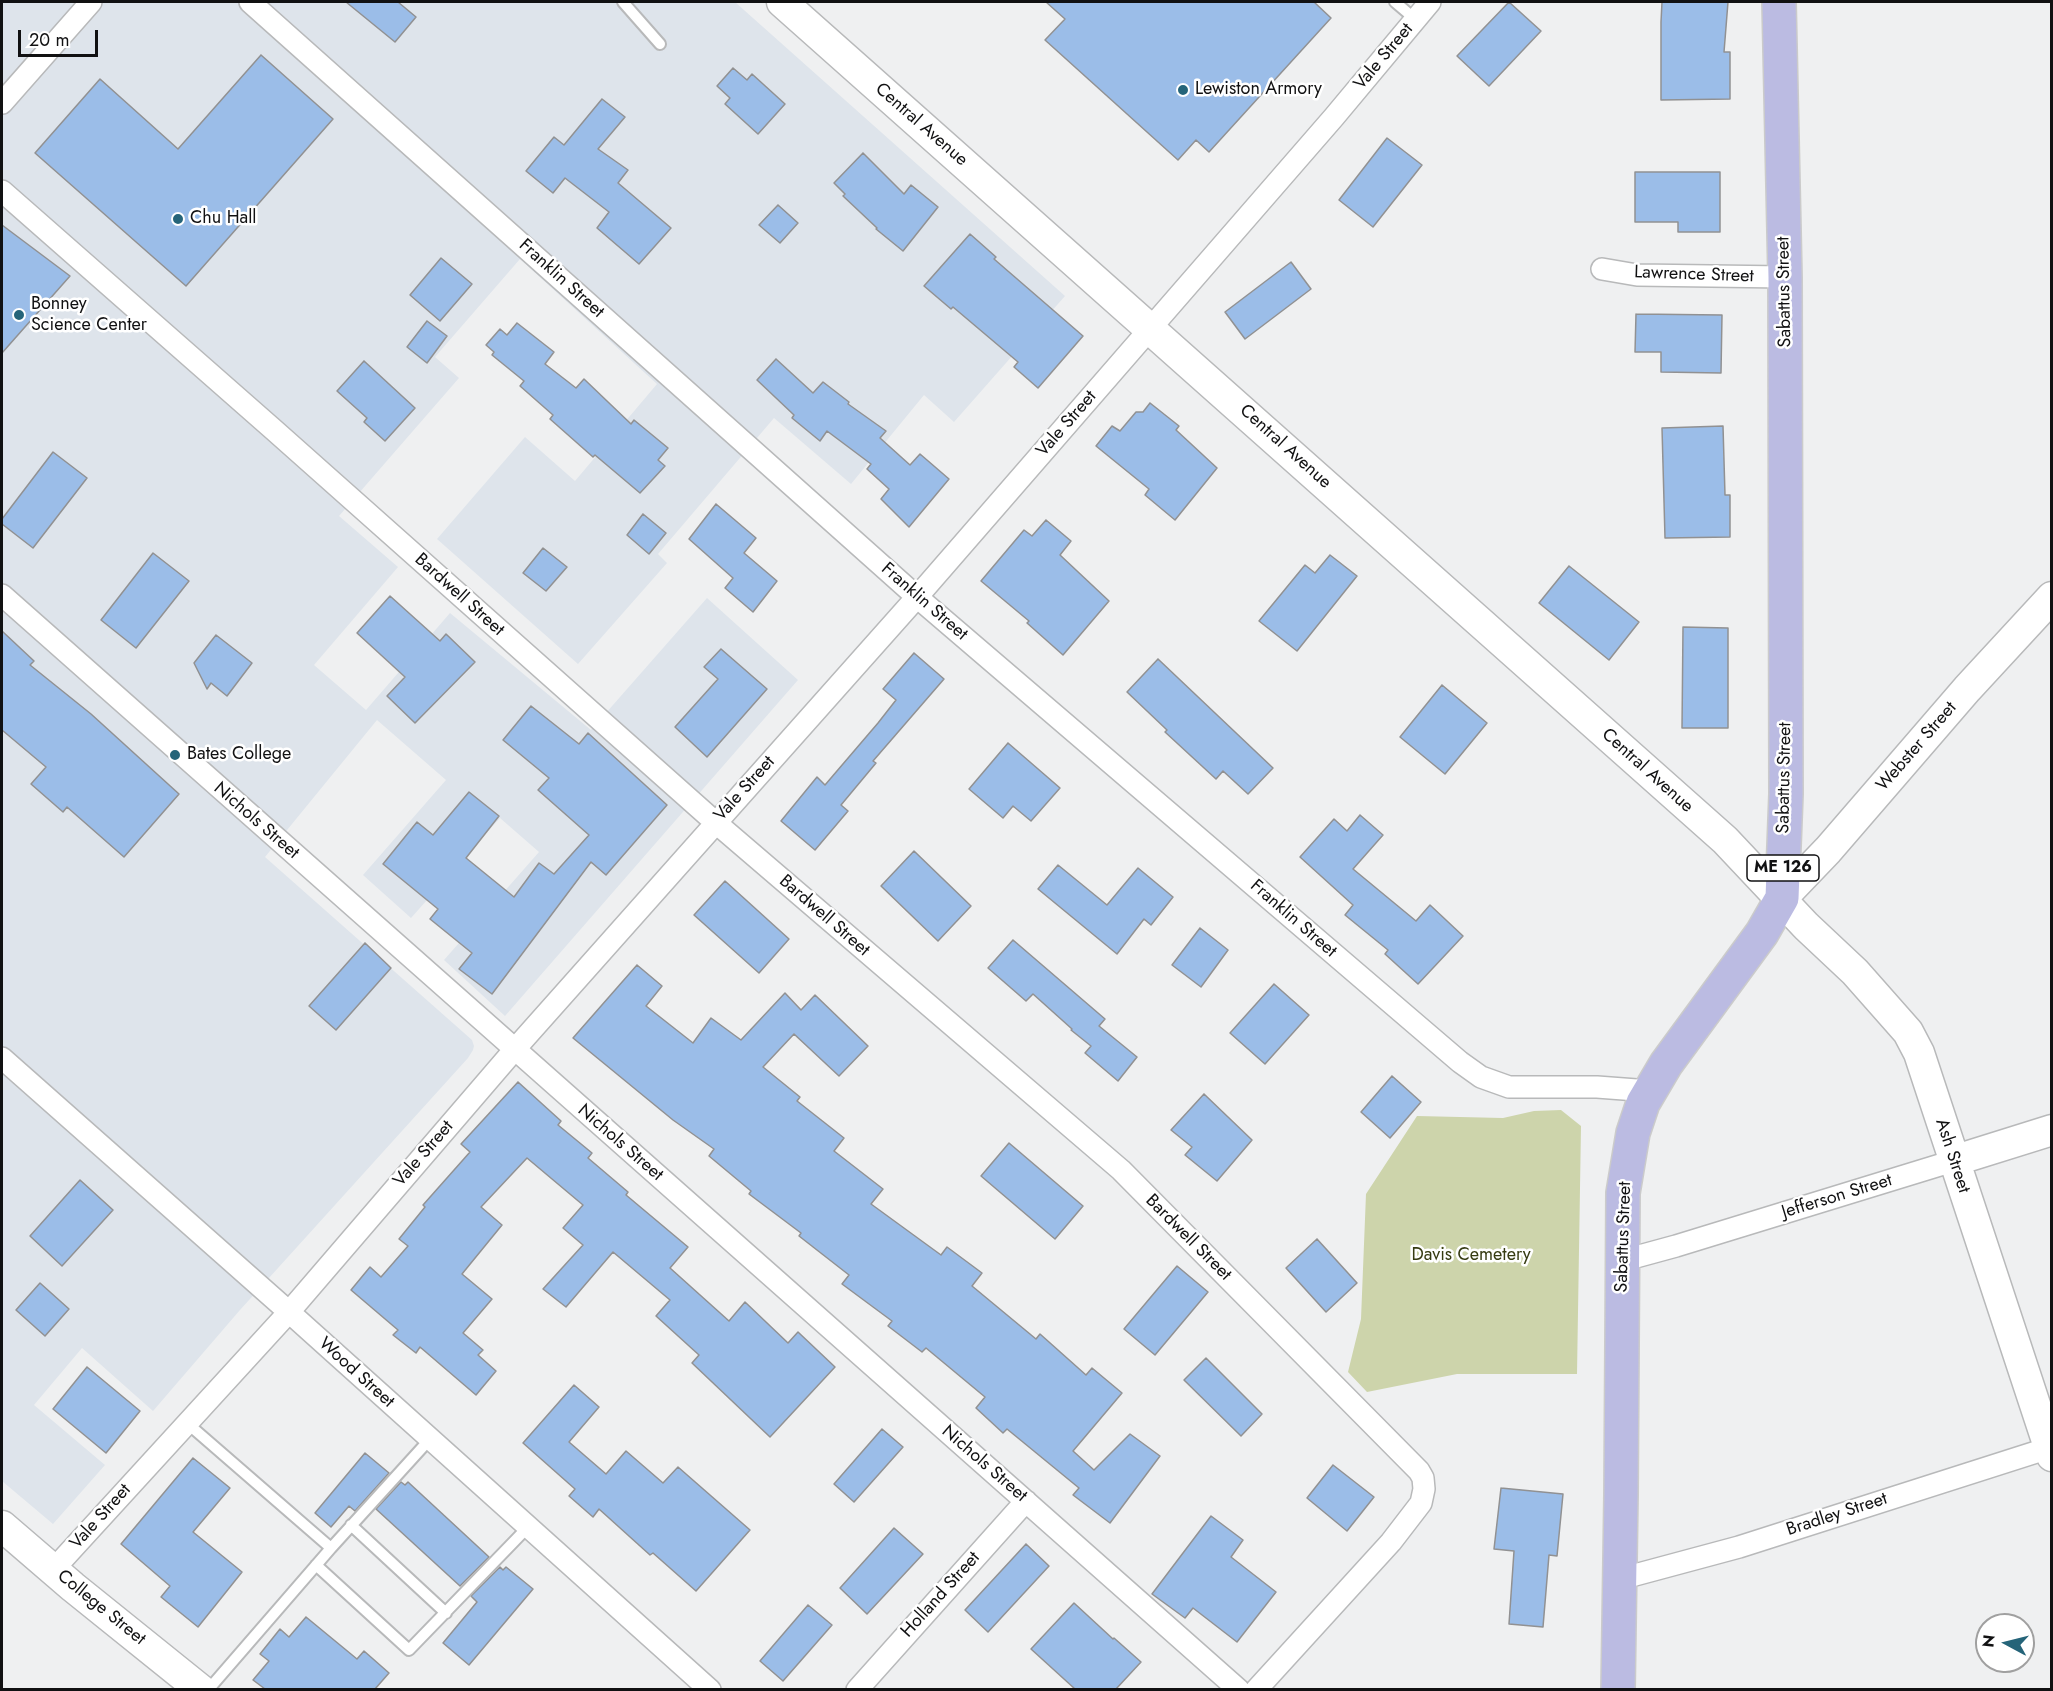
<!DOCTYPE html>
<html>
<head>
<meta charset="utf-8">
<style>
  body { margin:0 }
  #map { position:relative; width:2053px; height:1691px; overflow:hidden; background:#eff0f1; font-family:Jost,sans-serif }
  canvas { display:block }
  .frame { position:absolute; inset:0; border:3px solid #111112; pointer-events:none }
  .north { position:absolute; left:1975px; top:1613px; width:60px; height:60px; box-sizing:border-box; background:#fff; border:2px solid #a0a0a0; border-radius:50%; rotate:277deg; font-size:16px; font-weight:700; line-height:24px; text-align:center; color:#111112 }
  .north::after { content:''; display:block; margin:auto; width:21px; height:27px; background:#256479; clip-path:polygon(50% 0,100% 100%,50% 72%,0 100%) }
  .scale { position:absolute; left:18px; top:30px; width:80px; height:27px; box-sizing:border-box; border:3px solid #111112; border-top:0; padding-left:8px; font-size:18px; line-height:21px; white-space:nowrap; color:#111112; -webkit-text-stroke:4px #fff; paint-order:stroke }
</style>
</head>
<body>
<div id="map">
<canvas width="2053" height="1691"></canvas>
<div class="frame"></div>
<div class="north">N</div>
<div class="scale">20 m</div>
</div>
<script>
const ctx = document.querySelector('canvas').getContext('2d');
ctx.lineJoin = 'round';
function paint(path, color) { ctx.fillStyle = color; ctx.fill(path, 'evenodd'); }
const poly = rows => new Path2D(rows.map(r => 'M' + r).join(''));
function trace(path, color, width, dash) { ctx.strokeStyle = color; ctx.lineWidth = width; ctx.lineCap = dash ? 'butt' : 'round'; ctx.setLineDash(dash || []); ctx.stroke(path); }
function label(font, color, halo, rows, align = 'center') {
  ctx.font = font + ' Jost,sans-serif'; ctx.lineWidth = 5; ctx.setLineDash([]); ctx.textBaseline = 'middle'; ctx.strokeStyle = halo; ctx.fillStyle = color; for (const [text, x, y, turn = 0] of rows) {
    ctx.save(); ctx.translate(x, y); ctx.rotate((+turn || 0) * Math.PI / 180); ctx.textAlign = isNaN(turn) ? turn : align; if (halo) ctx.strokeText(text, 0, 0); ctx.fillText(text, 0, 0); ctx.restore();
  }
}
paint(poly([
  [2,2,735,2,1065,296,954,422,924,395,851,484,774,418,658,554,667,563,578,664,437,539,525,437,575,481,657,384,520,259,435,357,459,378,339,516,398,567,314,665,366,710,450,613,591,730,707,598,798,680,505,1016,444,960,539,852,500,818,411,918,363,875,446,780,377,720,265,857,472,1040,474,1046,473,1050,468,1058,240,1310,153,1411,82,1348,34,1405,105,1465,53,1524,2,1481]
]), '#dee4eb');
paint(poly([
  [1561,1110,1581,1126,1577,1374,1457,1374,1367,1392,1348,1372,1361,1319,1366,1194,1417,1116,1503,1118,1534,1111]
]), '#cdd4ab');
const building = poly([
  [346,2,398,2,416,17,395,42,346,2],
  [1046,2,1314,2,1331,18,1209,152,1196,140,1178,160,1045,40,1065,19,1046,2],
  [1509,2,1541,31,1489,86,1457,56,1509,2],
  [1662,2,1728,2,1724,52,1730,52,1730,99,1661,100,1661,22,1662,2],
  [261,55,333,119,186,286,35,153,100,79,178,149,261,55],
  [733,68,747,80,752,74,785,104,758,134,725,104,730,98,717,86,733,68],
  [602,99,625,117,598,149,628,170,618,183,671,228,639,264,597,228,609,212,565,178,553,193,526,171,554,137,564,145,602,99],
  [1387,138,1422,165,1373,227,1339,200,1387,138],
  [863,153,904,194,911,185,938,207,903,251,876,229,877,228,843,196,845,194,834,183,863,153],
  [1635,172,1720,172,1720,232,1678,232,1678,222,1635,222,1635,172],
  [778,205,798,223,780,243,759,225,778,205],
  [2,225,70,276,2,353,2,225],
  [970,234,996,257,994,259,1083,336,1038,388,1014,367,1018,362,953,307,951,309,924,286,970,234],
  [441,258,472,284,440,321,410,295,441,258],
  [1291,262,1311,289,1245,339,1225,312,1291,262],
  [1636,314,1722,315,1721,373,1661,372,1661,352,1635,352,1636,314],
  [427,321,447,336,427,363,407,347,427,321],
  [517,323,554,352,545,364,576,388,584,379,631,424,634,420,668,448,658,460,665,466,640,493,595,455,593,457,550,419,553,415,520,386,524,381,492,355,494,352,486,345,500,329,507,335,517,323],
  [776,359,813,393,823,382,849,402,848,404,886,431,880,438,910,465,920,454,949,479,909,527,881,499,889,489,867,469,871,464,827,431,820,441,792,418,794,415,757,380,776,359],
  [364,361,415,408,385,441,364,422,367,418,337,391,364,361],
  [1150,403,1179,426,1176,430,1217,468,1175,520,1145,495,1149,489,1096,446,1112,426,1120,431,1136,412,1143,412,1150,403],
  [1723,426,1725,495,1730,495,1730,537,1665,538,1662,428,1723,426],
  [53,452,87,478,33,548,2,524,2,519,53,452],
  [716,504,756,538,744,553,777,581,753,612,725,588,733,578,689,539,716,504],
  [643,514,666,533,649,554,627,535,643,514],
  [1046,520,1071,541,1060,555,1109,601,1063,655,1027,623,1029,621,981,581,1024,530,1032,536,1046,520],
  [543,548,567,567,546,591,523,573,543,548],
  [153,553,189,581,136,648,101,620,153,553],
  [1330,555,1357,576,1297,651,1259,621,1305,565,1315,573,1330,555],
  [1569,566,1639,622,1609,660,1539,603,1569,566],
  [390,596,440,641,446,634,475,662,415,723,387,696,405,677,357,633,390,596],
  [1683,627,1728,628,1728,728,1682,728,1683,627],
  [2,631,34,661,30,665,91,714,179,794,124,857,67,807,63,812,31,784,46,767,2,730,2,631],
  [216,635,252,663,227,696,211,683,207,689,194,663,216,635],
  [721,649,767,689,707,757,675,727,718,679,704,667,721,649],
  [914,653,944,679,873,761,876,763,841,805,848,811,815,850,781,821,817,777,825,785,878,723,896,700,883,689,914,653],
  [1158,659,1273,768,1248,794,1223,771,1216,779,1165,732,1167,730,1127,692,1158,659],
  [1442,685,1487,723,1445,774,1400,737,1442,685],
  [531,706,579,744,588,733,667,805,606,875,591,862,492,994,459,969,472,953,430,919,438,909,383,864,417,822,433,835,469,792,499,816,466,858,514,897,539,863,554,874,589,835,538,790,549,778,503,740,531,706],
  [1008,743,1060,788,1031,821,1013,806,1003,818,969,789,1008,743],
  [1360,815,1383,835,1353,869,1416,921,1430,905,1463,936,1418,984,1385,954,1388,950,1345,915,1353,905,1300,857,1334,819,1347,831,1360,815],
  [914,851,971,906,938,941,881,886,914,851],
  [1058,865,1107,905,1138,868,1173,897,1151,925,1144,919,1117,954,1038,889,1058,865],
  [725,881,789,939,759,973,694,915,725,881],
  [1200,928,1228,950,1201,987,1172,965,1200,928],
  [1013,940,1105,1019,1099,1026,1137,1057,1118,1081,1085,1053,1091,1046,1071,1030,1072,1029,1033,994,1026,1001,988,968,1013,940],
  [365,943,391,968,336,1030,309,1006,365,943],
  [637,965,662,986,646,1006,693,1043,711,1018,741,1040,785,993,801,1010,815,995,868,1046,839,1076,794,1034,763,1067,800,1097,797,1101,844,1138,834,1151,883,1189,871,1204,941,1255,947,1247,982,1273,972,1286,1036,1339,1040,1334,1086,1375,1092,1368,1122,1393,1073,1451,1094,1470,1130,1434,1160,1456,1110,1523,1073,1495,1079,1488,1007,1429,1003,1433,976,1408,985,1397,926,1348,922,1352,888,1326,892,1321,842,1284,849,1275,799,1236,801,1233,749,1194,751,1191,709,1156,714,1149,673,1120,573,1038,637,965],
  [1274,984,1309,1015,1265,1064,1230,1033,1274,984],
  [1392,1076,1421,1102,1390,1138,1361,1112,1392,1076],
  [518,1082,561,1121,558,1125,592,1153,588,1158,628,1192,626,1195,688,1247,670,1268,729,1321,745,1302,788,1343,798,1332,835,1367,770,1437,692,1363,699,1355,656,1316,670,1300,613,1252,566,1307,543,1289,583,1245,563,1228,583,1205,527,1158,481,1207,502,1225,462,1274,492,1299,463,1333,483,1350,478,1355,496,1371,476,1395,420,1347,416,1353,393,1335,398,1330,351,1290,370,1267,381,1277,408,1246,399,1239,425,1207,423,1205,470,1152,461,1144,518,1082],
  [1204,1094,1252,1140,1217,1181,1185,1155,1192,1147,1171,1130,1204,1094],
  [1009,1143,1083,1206,1055,1239,981,1176,1009,1143],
  [80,1180,113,1210,62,1266,30,1236,80,1180],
  [1317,1239,1357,1283,1326,1312,1286,1268,1317,1239],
  [1177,1266,1208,1292,1155,1355,1124,1329,1177,1266],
  [40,1283,69,1309,45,1336,16,1310,40,1283],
  [1206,1358,1262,1414,1241,1436,1184,1380,1206,1358],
  [87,1367,140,1411,106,1453,53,1409,87,1367],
  [574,1385,599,1407,569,1442,606,1474,626,1451,663,1483,678,1467,750,1530,696,1591,653,1553,650,1555,599,1509,593,1517,569,1496,575,1489,523,1443,574,1385],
  [882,1429,903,1447,854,1502,834,1484,882,1429],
  [365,1453,389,1473,355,1511,349,1506,331,1527,315,1513,365,1453],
  [193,1458,230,1488,193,1532,242,1572,198,1627,161,1597,170,1586,121,1544,193,1458],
  [1333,1465,1374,1497,1347,1531,1307,1498,1333,1465],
  [401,1482,405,1485,408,1482,489,1557,460,1586,376,1509,401,1482],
  [1501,1488,1563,1494,1557,1556,1549,1555,1543,1627,1509,1624,1514,1551,1494,1549,1501,1488],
  [1211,1516,1243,1540,1231,1557,1276,1592,1237,1642,1193,1608,1185,1618,1152,1594,1211,1516],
  [894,1528,923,1554,867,1614,840,1588,894,1528],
  [1026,1544,1049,1566,988,1632,965,1610,1026,1544],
  [500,1567,503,1570,506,1567,533,1589,469,1665,443,1643,477,1602,471,1596,500,1567],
  [1074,1603,1113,1639,1114,1638,1141,1662,1116,1689,1075,1689,1031,1649,1074,1603],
  [808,1605,832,1625,783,1681,760,1661,808,1605],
  [306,1617,357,1659,364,1651,389,1673,375,1689,265,1689,253,1680,269,1661,260,1654,280,1629,289,1637,306,1617]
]);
paint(building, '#9bbde8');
trace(building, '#919192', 1.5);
const lane = poly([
  [623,2,660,44],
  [1395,2,1415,19],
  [187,1423,331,1548,208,1690],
  [351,1525,446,1613],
  [331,1548,430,1439],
  [316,1565,409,1650,528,1527]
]);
const street = poly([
  [250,2,917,597,1460,1062,1481,1077,1509,1087,1597,1087,1650,1091],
  [2,103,91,2],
  [2,191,274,430,715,822,1121,1170,1419,1471,1423,1478,1424,1489,1421,1503,1391,1542,1256,1690],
  [1602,269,1637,275,1785,277],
  [2,595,1239,1690],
  [2,1058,289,1312,710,1690],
  [1621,1261,1676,1246,1953,1161],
  [53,1570,289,1312,515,1049,917,597,1334,117,1430,2],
  [1620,1579,1739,1547,2052,1447],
  [857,1690,1026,1501]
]);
const secondary = poly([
  [782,2,1725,840,1806,926,1855,972,1908,1032,1919,1053,2052,1456],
  [1782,898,1828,850,1967,689,2052,597],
  [1953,1161,2052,1130],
  [2,1526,73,1587,201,1690]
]);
const primary = poly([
  [1618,1690,1621,1495,1623,1193,1633,1133,1643,1103,1666,1064,1762,933,1782,898,1786,794,1785,277,1779,2]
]);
trace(lane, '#b8b9ba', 14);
trace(street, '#b8b9ba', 24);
trace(secondary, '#b8b9ba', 33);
trace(primary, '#cbcbcb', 36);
trace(lane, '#fff', 10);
trace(street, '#fff', 21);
trace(secondary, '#fff', 30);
trace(primary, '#bbbbe2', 33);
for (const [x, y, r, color] of [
  [1183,90,6,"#256479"],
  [178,219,6,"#256479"],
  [19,315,6,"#256479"],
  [175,755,6,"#256479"]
]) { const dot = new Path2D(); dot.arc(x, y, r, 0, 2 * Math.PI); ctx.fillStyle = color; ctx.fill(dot); trace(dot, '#fff', 2); }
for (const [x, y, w] of [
  [1783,868,72]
]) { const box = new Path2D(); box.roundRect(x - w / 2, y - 13, w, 26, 4.5); ctx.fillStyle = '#fff'; ctx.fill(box); trace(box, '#111112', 1.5); }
label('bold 16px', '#111112', null, [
  ["ME 126",1783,868]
]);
label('18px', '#111112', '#fff', [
  ["Vale Street",1384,57,-50],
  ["Central Avenue",921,125,41],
  ["Lawrence Street",1694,275,2],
  ["Franklin Street",561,279,42],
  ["Sabattus Street",1785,292,-91],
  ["Vale Street",1067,424,-49],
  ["Central Avenue",1285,447,42],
  ["Bardwell Street",459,595,42],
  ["Franklin Street",924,602,41],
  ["Webster Street",1917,747,-49],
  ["Central Avenue",1647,771,42],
  ["Sabattus Street",1785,778,-89],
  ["Vale Street",745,789,-48],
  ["Nichols Street",256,821,41],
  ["Bardwell Street",824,916,41],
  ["Franklin Street",1293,919,41],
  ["Nichols Street",620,1143,41],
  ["Vale Street",424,1154,-49],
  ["Ash Street",1952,1156,72],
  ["Jefferson Street",1837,1197,-17],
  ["Sabattus Street",1624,1237,-88],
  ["Bardwell Street",1188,1238,45],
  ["Wood Street",356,1373,42],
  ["Nichols Street",984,1464,41],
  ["Bradley Street",1837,1515,-18],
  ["Vale Street",101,1517,-48],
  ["Holland Street",941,1595,-48],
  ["College Street",101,1608,39]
]);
label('18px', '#111112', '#fff', [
  ["Lewiston Armory",1195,90],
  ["Chu Hall",190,219],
  ["Bonney",31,305],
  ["Science Center",31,326],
  ["Bates College",187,755]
], 'left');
label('18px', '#363b12', '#fff', [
  ["Davis Cemetery",1471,1256]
]);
</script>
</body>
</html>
